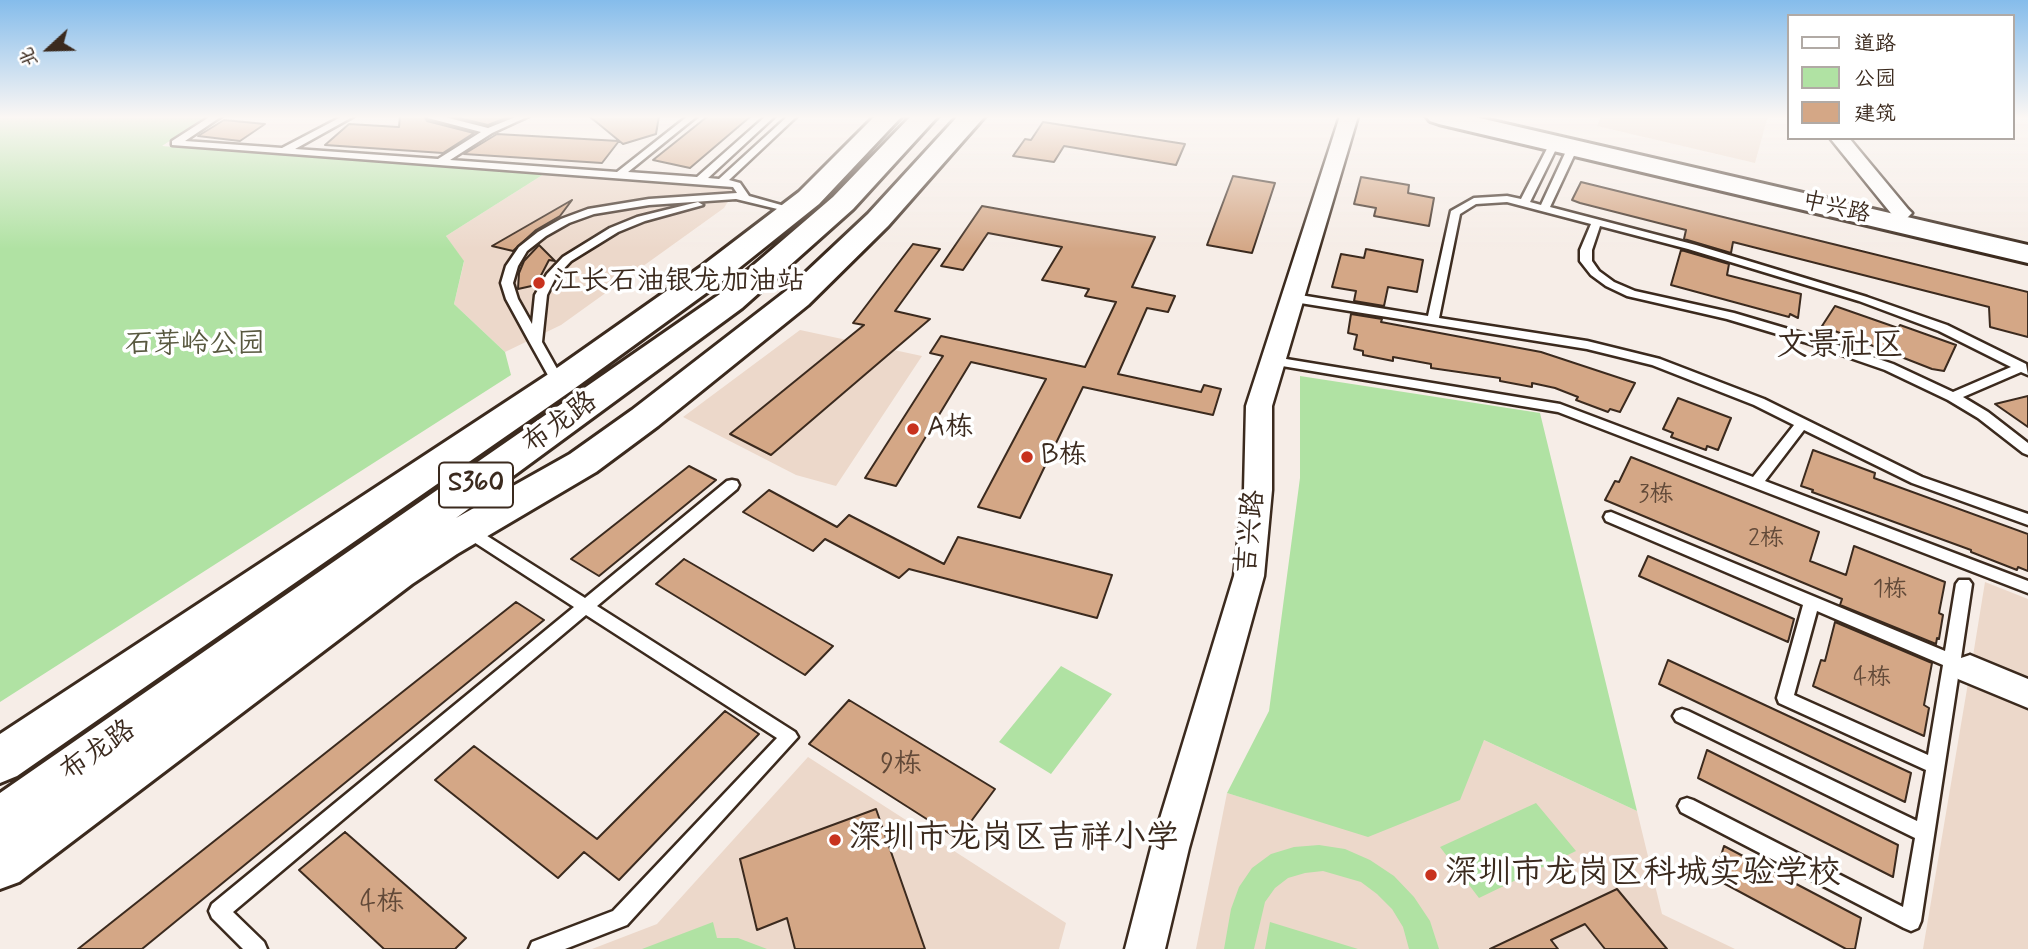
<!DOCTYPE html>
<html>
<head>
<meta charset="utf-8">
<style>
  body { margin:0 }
  #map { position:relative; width:2028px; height:949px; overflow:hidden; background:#f6ede7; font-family:Mynerve,"LXGW WenKai TC",sans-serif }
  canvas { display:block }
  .legend { position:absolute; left:1787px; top:14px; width:228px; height:126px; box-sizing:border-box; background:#fff; border:2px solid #b1aaa5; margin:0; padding:9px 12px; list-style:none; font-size:21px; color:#3b2a1e }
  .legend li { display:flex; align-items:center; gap:14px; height:35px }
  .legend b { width:35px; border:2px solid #b1aaa5 }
  .north { position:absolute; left:14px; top:14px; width:70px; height:70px; -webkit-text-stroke:5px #fff; paint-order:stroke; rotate:248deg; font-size:19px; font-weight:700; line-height:28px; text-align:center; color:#3b2a1e }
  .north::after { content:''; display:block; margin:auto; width:24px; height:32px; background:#3b2a1e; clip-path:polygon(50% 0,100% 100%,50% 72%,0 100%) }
</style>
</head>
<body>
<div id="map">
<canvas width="2028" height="949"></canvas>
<ul class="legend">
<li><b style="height:9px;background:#fff"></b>道路</li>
<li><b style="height:19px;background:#b0e2a3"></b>公园</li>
<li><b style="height:19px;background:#d4a786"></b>建筑</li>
</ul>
<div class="north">北</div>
</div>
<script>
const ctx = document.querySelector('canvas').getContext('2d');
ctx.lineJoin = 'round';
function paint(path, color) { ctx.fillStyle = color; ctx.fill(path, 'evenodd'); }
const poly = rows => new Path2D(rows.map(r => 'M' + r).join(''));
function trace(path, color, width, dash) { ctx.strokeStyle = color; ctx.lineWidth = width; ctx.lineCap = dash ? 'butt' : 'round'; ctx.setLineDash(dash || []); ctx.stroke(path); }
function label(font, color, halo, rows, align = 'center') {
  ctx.font = font + ' Mynerve,"LXGW WenKai TC",sans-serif'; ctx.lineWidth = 7; ctx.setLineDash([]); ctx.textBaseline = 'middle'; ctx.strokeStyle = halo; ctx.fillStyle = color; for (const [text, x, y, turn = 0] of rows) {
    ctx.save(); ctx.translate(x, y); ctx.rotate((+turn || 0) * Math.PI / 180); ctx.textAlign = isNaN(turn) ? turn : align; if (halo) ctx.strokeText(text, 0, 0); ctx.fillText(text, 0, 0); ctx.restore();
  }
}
paint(poly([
  [1602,116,1768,116,1755,163,1597,126],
  [544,174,736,188,724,208,561,325,505,352,454,304,464,262,446,236],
  [800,330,922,356,836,486,796,475,683,417],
  [1985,582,2028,599,2028,686,1972,662],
  [1968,683,2028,709,2028,949,1923,949],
  [1484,740,1637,811,1662,914,1735,949,1196,949,1227,793,1368,836],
  [808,757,1066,923,1059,949,592,949,657,924]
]), '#ecd8ca');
paint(poly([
  [0,116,208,116,162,146,544,174,446,236,464,261,454,304,505,352,511,375,0,702],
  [1300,376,1540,413,1637,811,1484,740,1460,800,1368,837,1227,793,1269,711,1300,478],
  [1061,666,1112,694,1051,774,999,742],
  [1536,803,1576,851,1479,898,1440,847],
  [1319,845,1345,849,1370,860,1394,876,1414,897,1430,921,1439,949,1409,949,1403,927,1392,909,1377,894,1361,882,1323,871,1305,873,1288,878,1275,888,1265,902,1254,949,1224,949,1231,909,1239,887,1252,868,1271,854,1294,847],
  [713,922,717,938,738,938,767,949,642,949],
  [1270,922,1358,949,1265,949]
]), '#b0e2a3');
const building = poly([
  [400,116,424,116,427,121,474,133,443,153,325,145,349,124,399,127,400,116],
  [451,116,511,116,488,125,451,116],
  [589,116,659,116,656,134,623,144,589,116],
  [708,116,751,116,690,168,653,160,708,116],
  [224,120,265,124,240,141,198,136,224,120],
  [1043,122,1185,144,1176,165,1064,146,1054,162,1013,156,1025,139,1031,140,1043,122],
  [497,134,619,141,602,163,464,154,497,134],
  [1233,176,1275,183,1252,253,1207,245,1233,176],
  [1361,177,1409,185,1408,193,1434,198,1429,226,1374,216,1376,208,1354,204,1361,177],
  [1581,182,2028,292,2028,337,1990,327,1989,307,1733,242,1731,253,1684,239,1686,230,1580,203,1572,200,1581,182],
  [572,200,560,216,536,230,513,251,492,246,572,200],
  [982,206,1155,237,1132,287,1175,296,1168,312,1147,308,1118,374,1201,392,1204,385,1221,389,1213,415,1083,387,1020,518,978,507,1046,379,971,362,896,486,865,478,943,356,930,353,941,336,1085,367,1116,302,1085,296,1089,289,1042,280,1062,247,988,233,963,270,941,266,982,206],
  [913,244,940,249,895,311,930,319,771,455,730,434,864,325,853,323,913,244],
  [539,245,555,261,549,260,536,285,518,289,519,273,524,261,539,245],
  [1366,249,1423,260,1417,292,1388,287,1384,306,1354,301,1356,291,1332,287,1341,254,1364,258,1366,249],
  [1681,250,1729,264,1727,275,1801,294,1798,318,1790,314,1789,317,1671,285,1681,250],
  [1835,306,1898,328,1900,325,1956,345,1944,371,1932,369,1822,326,1835,306],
  [1351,314,1382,319,1381,322,1541,352,1635,383,1620,412,1610,409,1608,412,1576,400,1578,397,1555,388,1532,383,1532,387,1500,381,1500,378,1431,368,1431,364,1393,357,1393,361,1363,355,1363,351,1354,349,1357,335,1348,333,1351,314],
  [2028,396,2028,427,1995,404,2028,396],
  [1678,398,1731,418,1718,450,1707,446,1706,450,1671,437,1673,433,1663,429,1678,398],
  [1813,450,1875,473,1874,478,2028,534,2028,571,2018,567,2017,570,1971,552,1971,550,1812,492,1813,490,1801,486,1813,450],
  [1631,457,1819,532,1810,561,1846,575,1854,546,1945,582,1939,613,1943,615,1939,639,1937,638,1936,644,1840,605,1842,599,1605,500,1615,481,1619,482,1631,457],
  [689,466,716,480,599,576,571,559,689,466],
  [769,490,837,527,849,515,944,564,958,537,1112,575,1097,618,909,569,899,578,825,539,813,551,743,512,769,490],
  [1648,556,1794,619,1788,642,1639,576,1648,556],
  [684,559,833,646,805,675,656,584,684,559],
  [516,602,544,620,142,949,78,949,516,602],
  [1835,622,1932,663,1924,705,1929,708,1924,736,1813,686,1821,660,1825,661,1835,622],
  [1668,660,1911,773,1905,802,1659,684,1668,660],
  [849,700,995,789,958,839,809,744,849,700],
  [725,711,759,734,619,880,584,852,558,878,435,780,474,746,597,839,725,711],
  [1707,750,1898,845,1893,877,1698,778,1707,750],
  [876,809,925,949,795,949,787,918,757,930,740,859,876,809],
  [345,832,466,938,455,949,384,949,299,870,345,832],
  [1724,846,1861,918,1855,949,1846,949,1714,878,1724,846],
  [1617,889,1667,949,1605,949,1585,924,1551,940,1558,949,1490,949,1617,889]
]);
paint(building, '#d4a786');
trace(building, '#3b2a1e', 2);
const lane = poly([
  [211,116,222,116,185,141,282,148,343,116,354,116,295,149,438,159,481,132,428,118,427,116,441,116,488,128,518,116,529,116,492,133,450,160,617,172,688,116,697,116,628,172,697,177,766,116,775,116,708,178,719,179,788,116,797,116,729,180,740,183,749,196,799,210,794,213,736,199,649,205,594,214,569,223,546,236,527,251,518,266,513,283,518,299,532,324,535,295,547,274,563,257,610,228,637,217,698,202,703,205,645,221,618,232,571,261,556,277,547,295,542,342,565,383,559,387,554,386,530,343,506,299,501,283,506,266,519,247,538,232,561,219,588,209,649,199,737,193,733,187,172,145,172,141,211,116],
  [1551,141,1559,143,1530,202,1541,205,1568,147,1576,145,1578,147,1550,207,1696,245,1867,297,1947,325,2026,364,2028,375,2021,372,1963,397,1988,412,2028,443,2028,455,2023,453,1978,418,1948,400,1885,370,1804,342,1727,319,1627,296,1606,286,1591,275,1580,261,1580,250,1591,224,1507,202,1476,204,1460,214,1439,318,1587,341,1660,359,1764,399,1922,477,2028,514,2028,525,1912,483,1804,430,1765,481,2028,581,2028,593,1558,412,1270,364,1268,361,1270,358,1274,357,1560,404,1753,477,1794,425,1754,405,1652,365,1587,349,1294,302,1288,298,1294,294,1428,316,1451,211,1474,198,1507,196,1521,199,1551,141],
  [1600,226,1688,249,1859,301,1939,331,2011,367,1953,392,1893,364,1812,336,1734,313,1635,291,1614,282,1599,271,1592,261,1592,250,1600,226],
  [732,480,737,481,739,485,737,489,597,606,795,732,798,737,627,925,565,949,529,949,532,942,613,911,777,738,586,615,233,912,264,942,267,949,243,949,212,918,209,911,212,904,574,607,463,535,461,531,463,527,473,527,585,598,727,481,732,480],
  [1611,512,1945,651,1956,584,1959,580,1969,580,1972,584,1961,658,1966,664,1964,669,1959,671,1921,921,1918,928,1911,931,1904,928,1681,812,1678,806,1681,800,1687,798,1693,800,1903,907,1915,838,1676,721,1673,716,1676,711,1682,709,1688,711,1917,821,1926,770,1779,703,1777,698,1803,605,1606,521,1604,517,1606,513,1611,512],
  [1817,611,1943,665,1928,755,1794,695,1817,611]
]);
const street = poly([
  [1340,116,1358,116,1272,406,1272,490,1264,576,1189,848,1165,949,1125,949,1151,848,1234,576,1244,490,1246,406,1340,116],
  [1830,138,1849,138,1908,209,1912,213,1908,217,1894,217,1830,138],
  [1970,655,2028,679,2028,708,1958,679,1953,669,1958,659,1970,655]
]);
const secondary = poly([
  [1426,116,1471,116,2028,245,2028,263,1439,124,1430,121,1426,116]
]);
const primary = poly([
  [875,116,902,116,819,204,724,280,571,391,17,776,0,783,0,734,547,375,702,266,799,192,875,116],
  [911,116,938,116,853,209,742,308,456,518,570,454,632,410,786,291,868,214,958,116,985,116,888,226,808,305,658,426,596,472,457,554,412,584,19,882,0,889,0,793,720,294,833,197,911,116]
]);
trace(lane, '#3b2a1e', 5);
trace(street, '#3b2a1e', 5);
trace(secondary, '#3b2a1e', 6);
trace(primary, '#3b2a1e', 6);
paint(lane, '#fff');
paint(street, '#fff');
paint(secondary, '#fff');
paint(primary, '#fff');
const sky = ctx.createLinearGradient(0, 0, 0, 249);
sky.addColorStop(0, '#85bceb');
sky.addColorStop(0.47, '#fbf7f4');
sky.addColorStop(1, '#fbf7f400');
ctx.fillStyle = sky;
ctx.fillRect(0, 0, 2028, 249);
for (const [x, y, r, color] of [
  [539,283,7,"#c8321e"],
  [913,429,7,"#c8321e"],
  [1027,457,7,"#c8321e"],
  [835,840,7,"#c8321e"],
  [1431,875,7,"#c8321e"]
]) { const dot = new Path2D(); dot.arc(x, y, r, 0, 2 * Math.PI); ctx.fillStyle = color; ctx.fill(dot); trace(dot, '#fff', 2.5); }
label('23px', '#3b2a1e', '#fff', [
  ["中兴路",1836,209,13]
]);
label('24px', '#614938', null, [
  ["3栋",1656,496],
  ["2栋",1766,540],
  ["1栋",1890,591],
  ["4栋",1872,679]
]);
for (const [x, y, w] of [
  [476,485,74]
]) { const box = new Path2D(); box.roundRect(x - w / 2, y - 22.5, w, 45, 5); ctx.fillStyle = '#fff'; ctx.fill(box); trace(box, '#3b2a1e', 2); }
label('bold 26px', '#3b2a1e', null, [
  ["S360",476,485]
]);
label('28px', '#3b2a1e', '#fff', [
  ["江长石油银龙加油站",553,283],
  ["A栋",927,429],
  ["B栋",1041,457]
], 'left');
label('28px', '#58583f', '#fff', [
  ["石芽岭公园",195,346]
]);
label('28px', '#3b2a1e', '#fff', [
  ["布龙路",561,424,-36],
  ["吉兴路",1252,532,-84],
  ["布龙路",99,752,-35]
]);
label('28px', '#614938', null, [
  ["9栋",901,766],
  ["4栋",382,904]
]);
label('32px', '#3b2a1e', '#fff', [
  ["文景社区",1840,347]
]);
label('33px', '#3b2a1e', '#fff', [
  ["深圳市龙岗区吉祥小学",849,840],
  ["深圳市龙岗区科城实验学校",1445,875]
], 'left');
</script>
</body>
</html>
